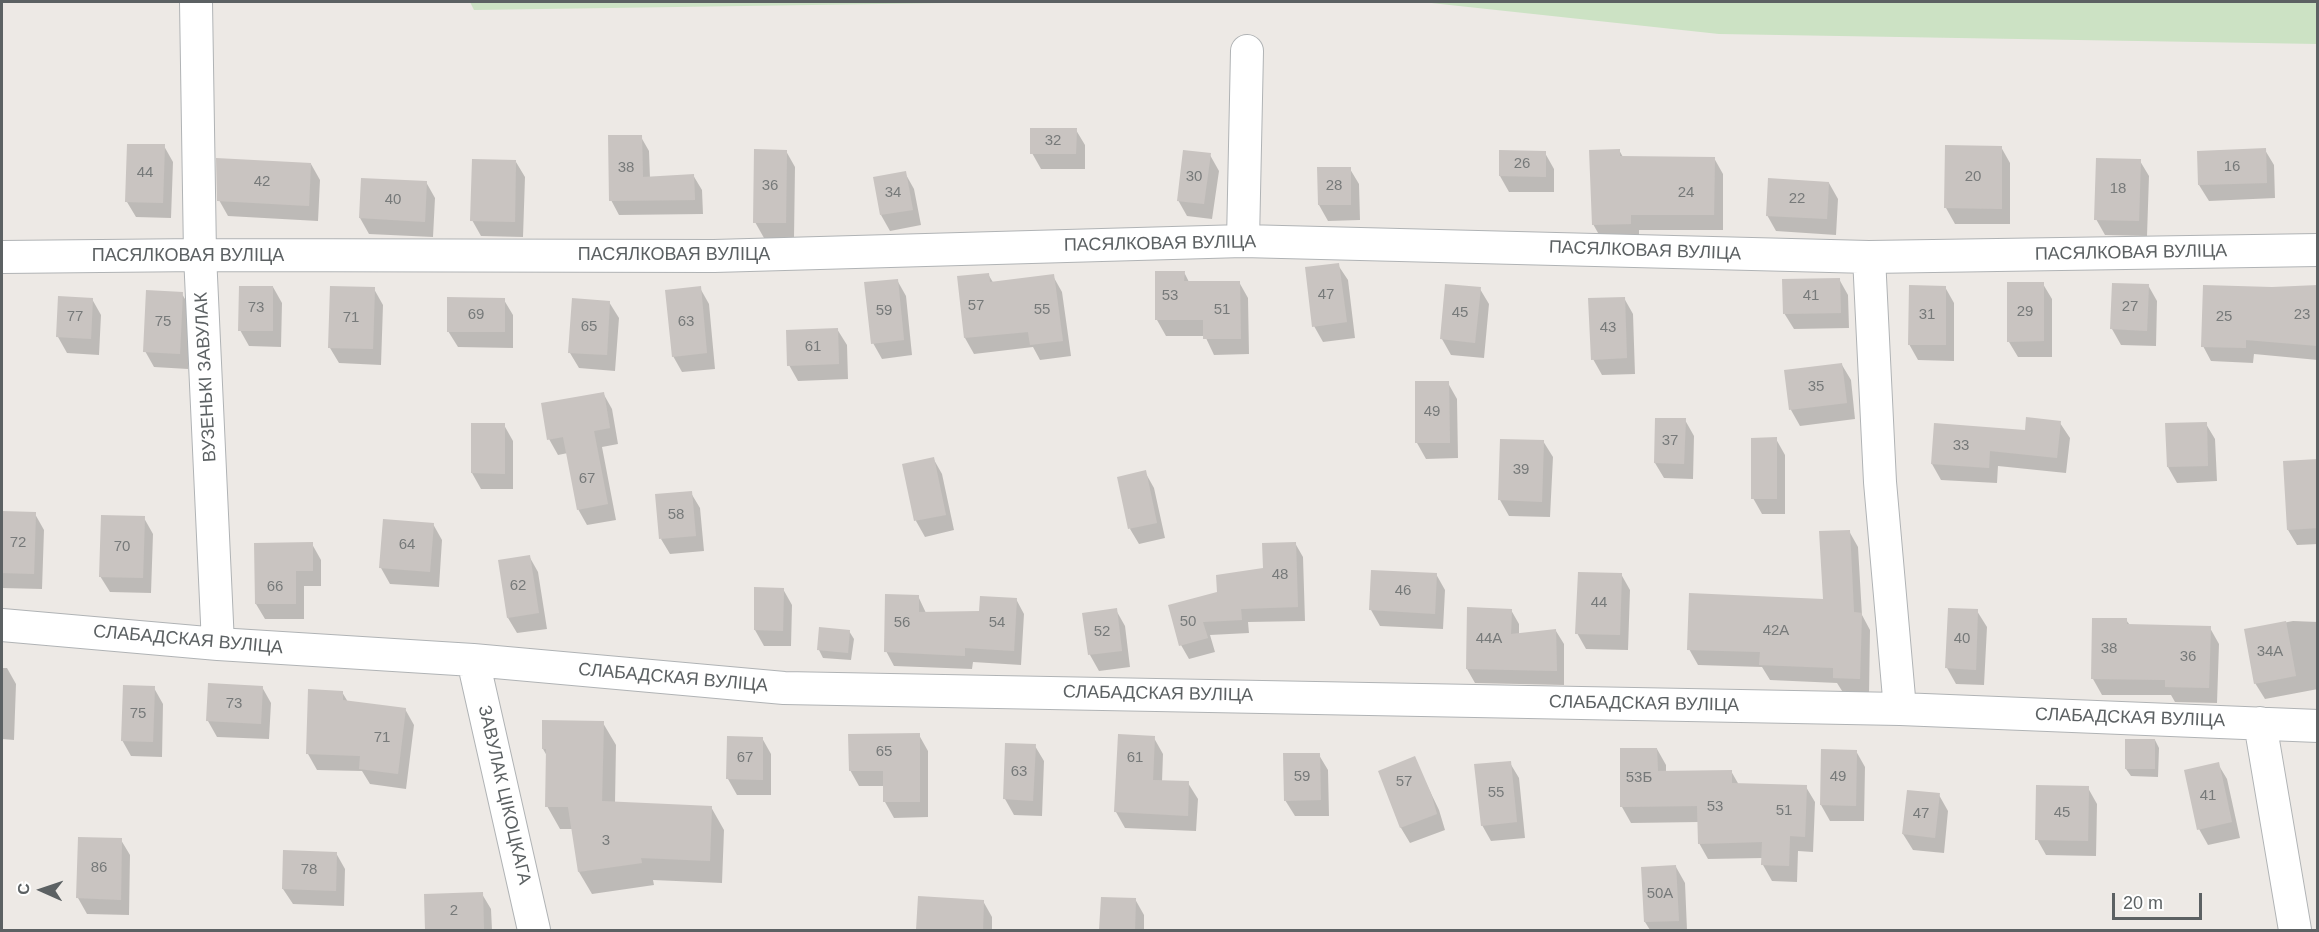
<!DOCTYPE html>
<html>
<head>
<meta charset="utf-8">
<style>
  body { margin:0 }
  #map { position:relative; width:2319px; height:932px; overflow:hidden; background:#ede9e5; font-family:Arial,sans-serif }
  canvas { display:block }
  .frame { position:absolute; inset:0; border:3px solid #5c6163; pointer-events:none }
  .north { position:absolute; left:12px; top:860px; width:60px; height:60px; -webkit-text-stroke:4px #fff; paint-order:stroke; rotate:273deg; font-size:16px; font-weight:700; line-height:24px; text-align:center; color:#5c6163 }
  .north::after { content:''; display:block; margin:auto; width:21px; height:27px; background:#5c6163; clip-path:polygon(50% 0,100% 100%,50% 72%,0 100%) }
  .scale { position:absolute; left:2112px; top:893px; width:90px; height:27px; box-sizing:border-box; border:3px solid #5c6163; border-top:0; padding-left:8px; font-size:18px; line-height:21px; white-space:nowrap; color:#5c6163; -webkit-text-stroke:4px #fff; paint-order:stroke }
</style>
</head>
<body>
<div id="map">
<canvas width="2319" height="932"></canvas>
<div class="frame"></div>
<div class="north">С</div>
<div class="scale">20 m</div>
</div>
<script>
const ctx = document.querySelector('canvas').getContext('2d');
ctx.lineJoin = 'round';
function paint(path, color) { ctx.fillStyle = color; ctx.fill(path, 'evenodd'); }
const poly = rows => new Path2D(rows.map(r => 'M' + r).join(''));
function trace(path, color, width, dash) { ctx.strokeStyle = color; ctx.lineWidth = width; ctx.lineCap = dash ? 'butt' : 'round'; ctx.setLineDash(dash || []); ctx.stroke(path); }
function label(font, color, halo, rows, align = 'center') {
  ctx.font = font + ' Arial,sans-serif'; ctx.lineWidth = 5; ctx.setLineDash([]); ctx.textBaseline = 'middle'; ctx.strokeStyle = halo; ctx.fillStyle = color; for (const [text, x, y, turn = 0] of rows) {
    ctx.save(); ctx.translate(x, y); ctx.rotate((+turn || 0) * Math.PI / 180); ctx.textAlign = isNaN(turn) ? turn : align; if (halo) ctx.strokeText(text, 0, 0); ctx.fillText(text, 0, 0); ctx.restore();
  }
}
paint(poly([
  [470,2,1014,2,474,10],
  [1422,2,2317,2,2318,44,1719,34]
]), '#cce2c4');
paint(poly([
  [1076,130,1085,145,1085,169,1041,169,1032,153],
  [641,137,649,151,650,178,693,175,702,190,703,214,619,215,611,200],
  [164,146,173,162,171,218,136,217,127,202],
  [1946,147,2001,147,2010,163,2010,224,1955,224,1946,208],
  [1619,150,1623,157,1714,158,1723,174,1723,230,1639,230,1639,239,1602,240,1593,224],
  [2265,150,2274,165,2275,198,2209,201,2199,185],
  [786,151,795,167,794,238,764,238,755,222],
  [1545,153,1554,169,1554,192,1509,192,1500,176],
  [1210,155,1219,171,1212,219,1187,216,1178,200],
  [2140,161,2149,176,2147,236,2105,235,2096,219],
  [516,162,525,177,523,237,481,236,472,220],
  [311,164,320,180,318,221,228,216,219,200],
  [1319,169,1350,169,1359,184,1360,220,1328,221,1319,205],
  [905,173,914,189,921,225,890,231,881,215],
  [362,179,426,182,435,198,433,237,369,234,360,218],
  [1829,183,1838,199,1836,235,1776,231,1767,215],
  [1338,265,1348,280,1355,338,1323,342,1314,326],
  [1157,272,1184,272,1189,282,1239,282,1248,298,1249,354,1214,355,1205,336,1166,336,1157,320],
  [988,274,994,284,1053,276,1062,292,1071,356,1040,360,1033,347,974,354,965,338,958,278],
  [1839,279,1848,295,1849,328,1794,329,1784,313],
  [897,280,906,296,912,355,882,359,873,343],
  [2043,284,2052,299,2052,357,2018,357,2009,342],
  [2148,285,2157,301,2156,346,2121,345,2112,329],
  [273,287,282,303,281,347,249,346,240,330],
  [1945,287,1954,303,1954,361,1918,360,1909,344],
  [2318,287,2318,360,2254,354,2253,363,2211,361,2203,346,2272,289],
  [700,288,709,304,715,369,682,372,673,356],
  [374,289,383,305,381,365,339,363,330,348],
  [1480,289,1489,304,1484,358,1451,355,1442,339],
  [182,294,191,309,188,369,154,367,145,351],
  [1624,298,1633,314,1635,374,1602,375,1593,359],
  [92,299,101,315,99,355,67,353,58,337],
  [504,300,513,315,513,348,458,347,448,331],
  [609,302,619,318,615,371,579,368,570,353],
  [837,329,847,345,848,379,798,381,789,365],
  [1842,365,1851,380,1855,419,1800,426,1791,410,1786,372],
  [1448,383,1457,399,1458,458,1426,459,1417,443],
  [603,393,612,409,618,444,602,447,616,520,587,525,578,509,568,453,558,455,549,439],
  [1685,420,1694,436,1693,479,1664,478,1655,463],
  [2060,423,2070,438,2066,473,1998,466,1997,483,1941,480,1932,464,2026,431],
  [2206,424,2215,439,2217,481,2177,483,2168,467],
  [504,425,513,441,513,489,481,489,472,473],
  [1776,439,1785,455,1785,514,1762,514,1753,498],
  [1543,441,1553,457,1550,517,1509,516,1500,500],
  [933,458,942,474,954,530,925,537,916,521,904,465],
  [2318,460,2318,544,2297,545,2288,530],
  [1145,472,1154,488,1165,538,1139,544,1130,529],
  [691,493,700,508,704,551,670,554,661,539],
  [2,513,35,514,44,530,42,589,2,588],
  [144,518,153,534,151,593,110,592,100,576],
  [433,524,442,540,439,587,390,584,381,568],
  [1849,531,1858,547,1862,615,1870,630,1869,695,1844,694,1837,683,1770,680,1762,667,1698,665,1689,649,1824,601],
  [1295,543,1303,557,1305,621,1248,622,1249,633,1210,635,1215,652,1189,659,1181,645,1219,593,1265,569],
  [312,544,321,560,321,586,304,586,304,619,265,619,256,604],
  [529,556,538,572,547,629,517,633,508,618],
  [1436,574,1445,590,1443,629,1380,626,1371,610],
  [1621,574,1630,590,1628,650,1586,649,1577,633],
  [783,589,792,605,791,646,764,646,755,630],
  [918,596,926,613,980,613,1016,599,1024,614,1021,665,973,662,972,669,894,666,886,651],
  [1116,610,1125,626,1130,667,1099,671,1090,655,1084,614],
  [1511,610,1519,624,1519,634,1556,631,1564,644,1564,685,1475,683,1467,669],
  [1977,611,1987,627,1984,685,1956,684,1947,668],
  [2126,620,2130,625,2210,628,2219,644,2217,703,2175,702,2171,695,2102,695,2093,679],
  [2293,621,2318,622,2318,689,2265,699,2255,683,2246,630],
  [849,631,854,639,851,660,823,658,819,650],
  [2,668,7,668,16,684,14,740,2,739],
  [262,687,271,703,269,739,217,737,208,721],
  [154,688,163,704,162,757,131,756,122,740],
  [342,692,348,702,405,709,414,725,406,789,370,784,362,771,317,770,308,754],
  [603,723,616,745,615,803,711,807,724,830,722,883,653,880,654,885,592,894,579,872,573,829,560,829,547,806,547,756,543,749],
  [919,735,928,751,928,817,894,818,885,802,884,786,859,786,850,770],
  [728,738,762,738,771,754,771,795,737,795,728,779],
  [1154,738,1163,754,1162,782,1188,783,1198,799,1196,831,1125,828,1116,812],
  [2155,740,2159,748,2158,777,2131,776,2126,769],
  [1035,746,1044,761,1042,816,1014,815,1005,799],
  [1657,749,1666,765,1666,772,1731,771,1739,785,1806,787,1815,802,1813,852,1798,851,1797,882,1772,881,1763,865,1763,858,1708,859,1699,843,1699,822,1631,823,1622,807],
  [1856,751,1865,767,1864,821,1830,821,1821,805],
  [1319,755,1328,770,1329,816,1295,816,1285,800],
  [1414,758,1439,810,1445,830,1410,843,1401,828,1380,771],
  [1510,763,1519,778,1525,838,1491,841,1482,825],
  [2218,764,2227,779,2240,838,2208,845,2199,829],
  [2088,788,2097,804,2096,856,2046,855,2037,839],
  [1939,795,1948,811,1944,853,1913,850,1903,834],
  [80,838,121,840,130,855,129,915,87,914,78,898],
  [336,853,345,869,344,906,293,904,283,889],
  [1676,867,1685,883,1687,930,1650,930,1645,922,1643,868],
  [482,894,491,909,492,930,427,930,425,896],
  [920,898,983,901,992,917,992,930,918,930],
  [1102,898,1135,899,1144,915,1144,930,1101,930]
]), '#0003');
paint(poly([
  [1030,128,1077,128,1076,154,1030,154],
  [608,135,642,135,643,177,694,174,695,200,609,201],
  [127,144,165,144,163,203,125,202],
  [1945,145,2002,146,2002,209,1944,208],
  [2266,148,2267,183,2198,185,2197,151],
  [754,149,787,150,786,223,753,223],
  [1620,149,1620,156,1715,157,1714,215,1631,215,1631,224,1592,225,1589,150],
  [1183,150,1211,153,1204,204,1177,201],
  [1499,150,1546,151,1546,177,1499,176],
  [216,158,311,163,309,206,217,201],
  [2096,158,2141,159,2139,221,2094,220],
  [472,159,516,160,515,222,470,221],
  [1317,167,1351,167,1351,205,1318,205],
  [906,171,913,210,880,215,873,177],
  [361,178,427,181,425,222,359,218],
  [1768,178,1829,182,1827,219,1766,216],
  [1339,263,1347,322,1312,327,1305,267],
  [1155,271,1185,271,1184,281,1240,281,1241,339,1203,339,1203,320,1155,320],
  [989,273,990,282,1054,274,1063,341,1030,345,1028,332,964,338,957,276],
  [1840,278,1841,313,1783,314,1782,279],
  [898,279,904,340,871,344,864,282],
  [2007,282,2044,282,2044,341,2007,342],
  [2112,283,2149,284,2147,331,2110,329],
  [1445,284,1481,287,1475,343,1440,339],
  [1909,285,1946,286,1946,345,1908,345],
  [2203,285,2272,287,2318,285,2318,346,2246,340,2246,348,2201,347],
  [239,286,273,286,273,331,238,331],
  [330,286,375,287,373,349,328,348],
  [701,286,707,353,672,357,665,290],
  [146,290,183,292,180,354,143,352],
  [58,296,93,298,91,339,56,337],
  [447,297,505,298,505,332,447,332],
  [1625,297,1627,358,1591,360,1588,298],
  [572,298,610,301,607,355,568,353],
  [838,328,839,364,787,366,786,330],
  [1842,363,1847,403,1789,410,1784,370],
  [1415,381,1449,381,1450,443,1415,443],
  [604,392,610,428,594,431,608,504,577,510,563,437,547,440,541,403],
  [2026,417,2061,421,2057,458,1990,451,1989,468,1931,464,1934,423,2025,430],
  [1655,418,1686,418,1684,464,1654,463],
  [2207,422,2208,466,2167,467,2165,423],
  [471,423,505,423,505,474,471,473],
  [1777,437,1777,499,1751,499,1751,438],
  [1500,439,1544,440,1542,502,1498,500],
  [934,457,946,515,914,521,902,464],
  [2318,459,2318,528,2287,530,2283,461],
  [1146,470,1157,523,1128,529,1117,477],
  [692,491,696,536,659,539,655,494],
  [2,511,36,512,34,574,2,573],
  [101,515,145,516,143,578,99,577],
  [383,519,434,523,430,572,379,568],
  [1850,530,1854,612,1862,613,1860,679,1833,678,1833,668,1759,665,1760,652,1687,650,1689,593,1823,599,1819,531],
  [313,542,313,571,296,571,296,604,255,604,254,543],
  [1296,542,1298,607,1241,609,1242,620,1203,622,1208,638,1179,646,1168,605,1217,592,1216,575,1263,568,1262,543],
  [530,555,539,613,507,618,498,560],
  [1371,570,1437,573,1435,614,1369,610],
  [1578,572,1622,573,1620,635,1575,634],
  [754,587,784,588,783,631,754,630],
  [885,594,919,595,919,612,979,611,980,596,1017,598,1014,651,965,648,965,656,884,652],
  [1467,607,1512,609,1511,634,1556,629,1557,671,1466,669],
  [1117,608,1122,651,1088,655,1082,613],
  [1948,608,1978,609,1976,670,1945,668],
  [2092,618,2127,618,2127,624,2211,626,2209,688,2165,687,2165,680,2091,679],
  [2286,621,2296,676,2254,684,2244,629],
  [819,627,850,630,848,653,817,650],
  [208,683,263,686,261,724,206,721],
  [123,685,155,686,153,742,121,741],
  [308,689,343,691,343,700,406,708,398,774,359,769,360,756,306,754],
  [542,720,604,721,602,801,712,806,710,861,641,858,642,863,578,872,568,807,545,807,546,749,542,749],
  [920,733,920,802,883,802,883,771,849,771,848,734],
  [1118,734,1155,736,1153,780,1189,781,1188,816,1114,812],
  [727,736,763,737,763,780,726,779],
  [2125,739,2155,739,2155,769,2125,769],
  [1005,743,1036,744,1033,801,1003,799],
  [1620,748,1657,748,1658,771,1732,770,1732,783,1807,785,1805,837,1790,836,1789,866,1761,865,1762,842,1698,844,1697,806,1620,807],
  [1821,749,1857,750,1856,806,1820,805],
  [1283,753,1320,753,1321,800,1284,801],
  [1415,756,1431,793,1437,814,1400,828,1378,771],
  [1511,761,1517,822,1481,826,1474,764],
  [2219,762,2232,822,2197,830,2184,770],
  [2036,785,2089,786,2088,841,2035,840],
  [1907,790,1940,793,1935,838,1902,834],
  [78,837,122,838,121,900,76,898],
  [283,850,337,852,336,891,282,889],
  [1676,865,1679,921,1644,922,1641,867],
  [483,892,484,929,425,930,424,894],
  [918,896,984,900,983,930,916,930],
  [1101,897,1136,898,1135,930,1099,930]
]), '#c9c4c1');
const minor = poly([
  [196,2,200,255,218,644],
  [1243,241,1247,51],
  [2,257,200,255,714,256,1243,241,1869,257,2318,250],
  [1869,257,1880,482,1900,709],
  [2,625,218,644,473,660,784,688,1900,709,2318,726],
  [473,660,534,930],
  [2260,723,2295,930]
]);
trace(minor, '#b0b3b5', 34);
trace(minor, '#fff', 32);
label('15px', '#777a7a', null, [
  ["32",1053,141],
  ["26",1522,164],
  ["16",2232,167],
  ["38",626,168],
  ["44",145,173],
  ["30",1194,177],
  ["20",1973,177],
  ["42",262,182],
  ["36",770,186],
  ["28",1334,186],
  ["18",2118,189],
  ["34",893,193],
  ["24",1686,193],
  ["22",1797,199],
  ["40",393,200],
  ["47",1326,295],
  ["53",1170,296],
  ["41",1811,296],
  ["57",976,306],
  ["27",2130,307],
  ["73",256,308],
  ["55",1042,310],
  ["51",1222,310],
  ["59",884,311],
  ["29",2025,312],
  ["45",1460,313],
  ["69",476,315],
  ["31",1927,315],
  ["23",2302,315],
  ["77",75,317],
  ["25",2224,317],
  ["71",351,318],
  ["75",163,322],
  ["63",686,322],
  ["65",589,327],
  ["43",1608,328],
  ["61",813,347],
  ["35",1816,387],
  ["49",1432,412],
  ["37",1670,441],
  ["33",1961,446],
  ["39",1521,470],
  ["67",587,479],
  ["58",676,515],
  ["72",18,543],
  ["64",407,545],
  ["70",122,547],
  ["48",1280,575],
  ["62",518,586],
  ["66",275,587],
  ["46",1403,591],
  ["44",1599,603],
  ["50",1188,622],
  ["56",902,623],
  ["54",997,623],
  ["42А",1776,631],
  ["52",1102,632],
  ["44А",1489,639],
  ["40",1962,639],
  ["38",2109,649],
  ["34А",2270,652],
  ["36",2188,657],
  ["73",234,704],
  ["75",138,714],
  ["71",382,738],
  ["65",884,752],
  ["67",745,758],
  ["61",1135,758],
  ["63",1019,772],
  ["59",1302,777],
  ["49",1838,777],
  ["53Б",1639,778],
  ["57",1404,782],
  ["55",1496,793],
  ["41",2208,796],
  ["53",1715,807],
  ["51",1784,811],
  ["45",2062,813],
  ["47",1921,814],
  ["3",606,841],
  ["86",99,868],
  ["78",309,870],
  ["50А",1660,894],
  ["2",454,911]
]);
label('18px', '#5c6163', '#fff', [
  ["ПАСЯЛКОВАЯ ВУЛІЦА",1160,244,-1],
  ["ПАСЯЛКОВАЯ ВУЛІЦА",1645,251,2],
  ["ПАСЯЛКОВАЯ ВУЛІЦА",2131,253,-1],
  ["ПАСЯЛКОВАЯ ВУЛІЦА",674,255],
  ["ПАСЯЛКОВАЯ ВУЛІЦА",188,256],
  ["ВУЗЕНЬКІ ЗАВУЛАК",206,377,-93],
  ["СЛАБАДСКАЯ ВУЛІЦА",188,640,5],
  ["СЛАБАДСКАЯ ВУЛІЦА",673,678,5],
  ["СЛАБАДСКАЯ ВУЛІЦА",1158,694,1],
  ["СЛАБАДСКАЯ ВУЛІЦА",1644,704,1],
  ["СЛАБАДСКАЯ ВУЛІЦА",2130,718,2],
  ["ЗАВУЛАК ЦІКОЦКАГА",504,795,77]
]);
</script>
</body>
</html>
